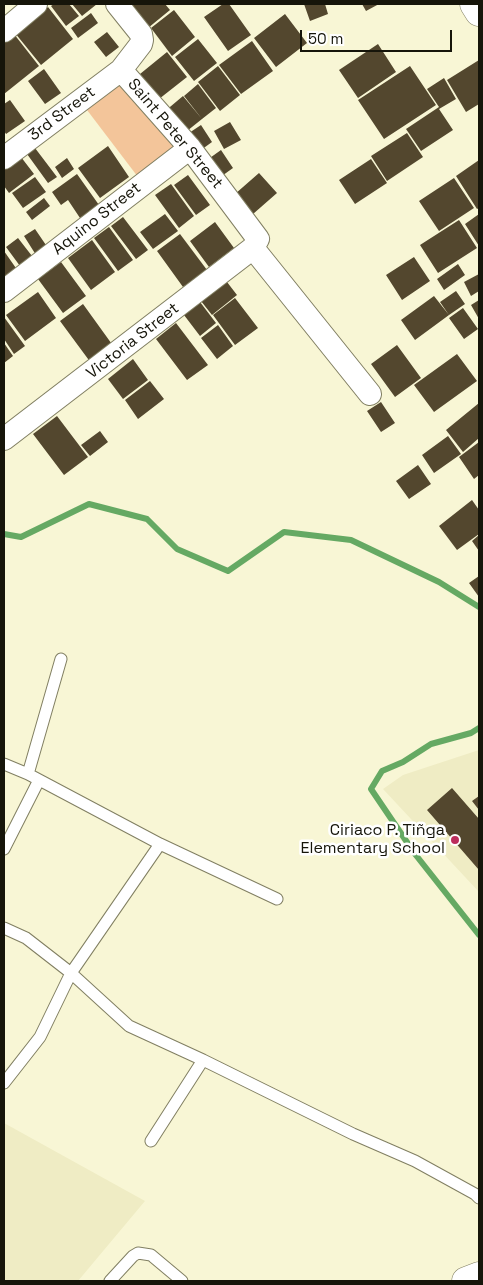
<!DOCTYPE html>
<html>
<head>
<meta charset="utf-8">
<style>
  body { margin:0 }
  #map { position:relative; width:483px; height:1285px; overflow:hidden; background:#f8f6d5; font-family:"Space Grotesk",sans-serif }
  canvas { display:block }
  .frame { position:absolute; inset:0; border:5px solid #16150a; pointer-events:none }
  .scale { position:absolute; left:300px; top:30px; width:152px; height:22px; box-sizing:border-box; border:2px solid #16150a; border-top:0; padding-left:6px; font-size:15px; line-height:18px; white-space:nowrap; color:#16150a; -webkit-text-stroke:4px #fff; paint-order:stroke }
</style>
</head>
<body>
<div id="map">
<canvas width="483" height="1285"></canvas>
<div class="frame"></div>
<div class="scale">50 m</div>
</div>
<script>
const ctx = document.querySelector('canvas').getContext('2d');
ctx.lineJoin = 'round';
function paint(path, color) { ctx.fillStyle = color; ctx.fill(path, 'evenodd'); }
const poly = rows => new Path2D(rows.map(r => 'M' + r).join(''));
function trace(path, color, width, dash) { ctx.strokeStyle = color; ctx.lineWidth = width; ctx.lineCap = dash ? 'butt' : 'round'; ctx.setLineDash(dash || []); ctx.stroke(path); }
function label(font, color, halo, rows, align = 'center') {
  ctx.font = font + ' "Space Grotesk",sans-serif'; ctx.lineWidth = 5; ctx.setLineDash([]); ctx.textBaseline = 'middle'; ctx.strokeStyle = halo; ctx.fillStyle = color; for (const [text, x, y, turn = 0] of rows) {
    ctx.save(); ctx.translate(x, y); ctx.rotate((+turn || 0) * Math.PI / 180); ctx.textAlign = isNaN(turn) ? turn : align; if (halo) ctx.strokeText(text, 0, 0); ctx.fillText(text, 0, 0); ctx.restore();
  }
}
paint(poly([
  [479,750,479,892,383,789,403,775],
  [4,1123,145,1201,78,1281,4,1281]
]), '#efecc4');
paint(poly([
  [119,84,176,147,138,177,87,110]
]), '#f3c59a');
trace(poly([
  [4,534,21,537,89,504,147,519,177,549,228,571,284,532,351,540,439,582,479,607],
  [479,728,471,733,431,744,403,762,382,771,371,789,415,854,479,935]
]), '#65a963', 6);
paint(poly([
  [54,4,69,4,79,16,66,26,51,6],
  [72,4,97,4,82,16],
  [133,4,165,4,170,10,148,28,130,6],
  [223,4,229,4,251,35,228,51,204,17],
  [304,4,325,4,328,14,310,21],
  [362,4,379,4,366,11],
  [48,7,73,39,41,65,15,33],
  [174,10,195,37,172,56,151,28],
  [91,13,98,23,78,38,71,28],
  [285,14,307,43,276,67,254,38],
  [107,32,119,47,106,57,94,42],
  [14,34,39,66,4,94,4,42],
  [198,39,217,63,194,81,175,57],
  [252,41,273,71,241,94,219,65],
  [378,44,396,72,358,98,339,70],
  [167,52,187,77,159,99,140,74],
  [479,60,479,104,466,112,447,80],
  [218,66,240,95,220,111,198,82],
  [410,66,436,105,384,139,358,100],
  [44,69,61,93,45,104,28,81],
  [444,78,456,99,439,109,453,130,421,151,406,129,439,107,427,89],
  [198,84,216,108,202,119,184,96],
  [183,96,202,119,182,135,164,112],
  [10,100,25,121,6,134,4,131,4,104],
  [230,122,241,140,224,149,214,131],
  [201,125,212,142,201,150,189,133],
  [407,133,423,157,387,181,371,156],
  [108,146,129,177,100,198,78,168],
  [35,148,57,177,48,183,27,154],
  [221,150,233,168,219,178,207,160],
  [21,157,34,174,9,193,4,186,4,170],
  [67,158,74,169,62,178,55,167],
  [371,159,387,183,355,204,339,180],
  [479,160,479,208,477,209,456,176],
  [259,173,277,193,253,214,235,194],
  [77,174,99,205,80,218,68,200,61,205,52,192],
  [188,175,210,205,196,215,174,185],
  [35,177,46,192,23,208,12,193],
  [454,178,474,208,439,231,419,201],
  [171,184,194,216,179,228,155,195],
  [44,198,50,206,32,220,26,212],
  [165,214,178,231,153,249,140,232],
  [479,214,479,246,465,224],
  [123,217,148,250,136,259,111,226],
  [459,220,477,248,438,273,420,245],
  [215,222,234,248,209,267,190,241],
  [109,227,133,260,118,271,94,238],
  [35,229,48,248,36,255,24,236],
  [180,234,207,270,183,287,157,251],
  [18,238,32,256,20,266,6,247],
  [92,240,115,272,91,290,68,258],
  [4,251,18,271,4,282],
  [414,257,430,281,402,300,386,275],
  [61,262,86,296,63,313,38,279],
  [458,264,465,275,444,290,437,279],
  [479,274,479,291,471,296,464,282],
  [227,282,237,295,212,315,201,301],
  [456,291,465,304,449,315,440,302],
  [38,292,56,318,25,341,6,315],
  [434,296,449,315,415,340,401,320],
  [235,298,258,328,235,345,213,315],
  [479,300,479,319,471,305],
  [200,302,216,323,200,336,184,315],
  [83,304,114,347,91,363,60,321],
  [463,308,478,329,464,339,449,318],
  [4,317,25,346,14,354,4,339],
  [176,323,208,365,187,380,156,339],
  [218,325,233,346,217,359,201,338],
  [4,343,13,356,4,363],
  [397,345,421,378,395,397,371,364],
  [457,354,477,381,434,412,414,385],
  [133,359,148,380,123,399,108,379],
  [150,381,164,399,138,419,125,400],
  [381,402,395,423,381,432,367,411],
  [479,403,479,438,463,452,446,430],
  [57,416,88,457,64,475,33,434],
  [100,431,108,442,90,456,81,445],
  [448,436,461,454,434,473,422,455],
  [479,442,479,475,474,479,459,457],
  [418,465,431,484,409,499,396,481],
  [472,500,479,510,479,534,457,550,439,526],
  [479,535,479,551,472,541],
  [479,576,479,597,469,583],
  [452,788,479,819,479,870,427,810],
  [479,796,479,810,472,801]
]), '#53472e');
const service = poly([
  [4,764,28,774,160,844,277,899],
  [28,774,61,659],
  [4,849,39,780],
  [4,928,26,938,71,973,129,1026,203,1060,353,1134,415,1161,475,1194,479,1198],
  [4,1083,40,1037,71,973,160,844],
  [151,1141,203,1060],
  [110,1281,133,1256,138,1253,151,1255,182,1281]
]);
const minor = poly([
  [4,31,36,4],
  [4,158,121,70],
  [253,248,370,394],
  [4,291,190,148],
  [4,439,253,248,258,239,190,148,121,70,141,44,142,40,141,34,117,4]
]);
const tertiary = poly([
  [466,1281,479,1276]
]);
const secondary = poly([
  [474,4,479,12]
]);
trace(service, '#817f62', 13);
trace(minor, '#817f62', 24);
trace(tertiary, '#817f62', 29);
trace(secondary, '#817f62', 29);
trace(service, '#fff', 11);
trace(minor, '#fff', 22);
trace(tertiary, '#fff', 28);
trace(secondary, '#fff', 28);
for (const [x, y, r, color] of [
  [455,840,5,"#bc2d5c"]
]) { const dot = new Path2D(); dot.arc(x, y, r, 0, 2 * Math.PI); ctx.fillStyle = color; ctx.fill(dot); trace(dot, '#fff', 2); }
label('16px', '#16150a', '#fff', [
  ["3rd Street",62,114,-37],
  ["Saint Peter Street",175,134,50],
  ["Aquino Street",97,219,-38],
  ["Victoria Street",133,341,-38]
]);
label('16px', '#16150a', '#fff', [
  ["Ciriaco P. Tiñga",445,831],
  ["Elementary School",445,849]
], 'right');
</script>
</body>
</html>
